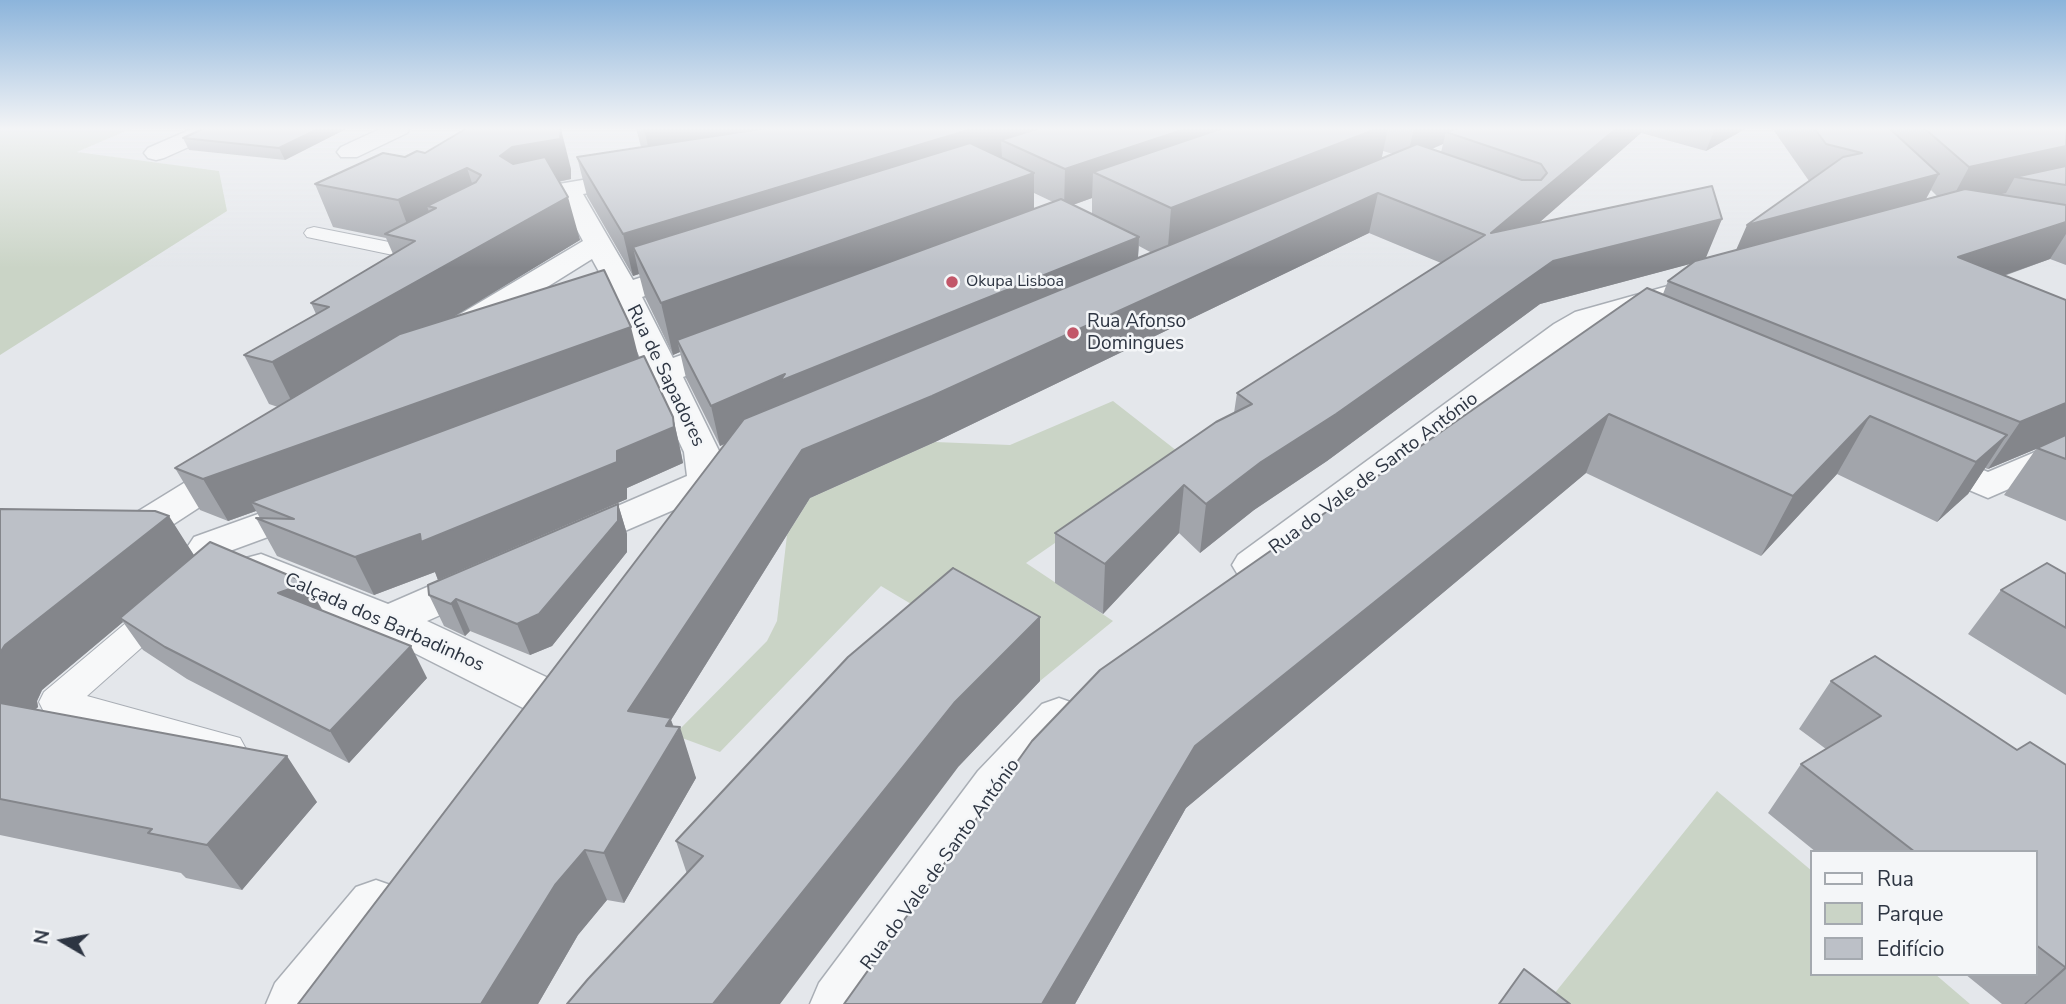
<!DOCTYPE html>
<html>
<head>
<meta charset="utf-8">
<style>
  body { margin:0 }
  #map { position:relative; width:2066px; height:1004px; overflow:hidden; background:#e4e7eb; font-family:"Nunito Sans",sans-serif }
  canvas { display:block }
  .legend { position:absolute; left:1810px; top:850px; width:228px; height:126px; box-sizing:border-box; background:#f4f6f8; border:2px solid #a4a9af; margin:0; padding:9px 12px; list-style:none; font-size:21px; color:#2d3542 }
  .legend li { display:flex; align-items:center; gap:14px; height:35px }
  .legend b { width:35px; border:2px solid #a4a9af }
  .north { position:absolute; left:28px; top:906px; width:70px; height:70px; -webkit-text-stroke:5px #f4f6f8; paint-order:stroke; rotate:280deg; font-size:19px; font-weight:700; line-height:28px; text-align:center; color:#2d3542 }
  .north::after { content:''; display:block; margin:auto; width:24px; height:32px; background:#2d3542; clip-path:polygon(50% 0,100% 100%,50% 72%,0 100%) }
</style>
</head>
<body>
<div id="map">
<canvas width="2066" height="1004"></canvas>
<ul class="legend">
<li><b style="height:9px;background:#f7f8f9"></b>Rua</li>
<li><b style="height:19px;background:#cad4c6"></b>Parque</li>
<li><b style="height:19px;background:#bcc0c7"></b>Edifício</li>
</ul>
<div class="north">N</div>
</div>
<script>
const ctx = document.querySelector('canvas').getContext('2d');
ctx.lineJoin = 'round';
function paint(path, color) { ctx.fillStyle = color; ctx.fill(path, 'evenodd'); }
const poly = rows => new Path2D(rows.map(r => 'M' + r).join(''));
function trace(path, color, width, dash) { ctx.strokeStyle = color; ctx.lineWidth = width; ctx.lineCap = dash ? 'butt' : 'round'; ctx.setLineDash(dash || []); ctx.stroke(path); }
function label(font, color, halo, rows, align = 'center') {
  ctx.font = font + ' "Nunito Sans",sans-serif'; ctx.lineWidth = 5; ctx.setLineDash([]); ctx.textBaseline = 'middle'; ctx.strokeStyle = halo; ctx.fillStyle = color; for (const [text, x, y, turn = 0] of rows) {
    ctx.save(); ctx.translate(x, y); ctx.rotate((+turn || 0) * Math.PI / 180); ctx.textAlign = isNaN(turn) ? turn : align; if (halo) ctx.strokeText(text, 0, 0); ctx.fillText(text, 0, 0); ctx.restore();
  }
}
paint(poly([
  [0,128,133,128,77,152,219,171,227,211,0,355],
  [1113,401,1186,458,1178,458,1026,563,1113,621,1040,681,881,586,720,752,674,735,767,641,777,621,787,535,810,498,935,442,1010,445],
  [1717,791,1812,871,1812,974,1935,974,1970,1004,1546,1004]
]), '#cad4c6');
const service = poly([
  [314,227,414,247,428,242,439,248,417,260,307,237,304,233,307,229,314,227],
  [164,597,176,601,181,609,176,617,87,696,240,738,246,749,240,760,227,764,57,716,44,712,39,702,44,692,152,601,164,597]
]);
const minor = poly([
  [194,128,223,128,220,133,164,158,156,160,148,158,144,153,148,148,194,128],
  [382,128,410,128,407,133,357,157,341,157,337,152,341,147,382,128],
  [635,171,644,173,647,178,644,183,583,194,633,280,692,261,702,264,706,270,702,276,642,297,673,358,733,337,744,340,749,347,744,354,683,377,720,453,734,449,747,452,752,460,720,490,576,552,562,548,556,539,562,530,687,476,684,452,654,388,606,405,594,402,589,395,594,388,645,369,616,305,566,321,555,318,551,312,555,306,608,288,592,259,467,337,456,339,445,337,440,330,445,323,583,241,555,189,559,184,635,171],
  [1668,286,1679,289,1683,295,1679,301,1597,326,1576,338,1268,575,1253,579,1238,575,1232,565,1238,555,1554,324,1575,312,1668,286],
  [2066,439,2066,464,1988,498,1917,468,1912,460,1917,452,1930,449,1988,472,2066,439],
  [236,456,249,459,255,467,249,475,160,533,146,537,132,533,126,524,132,515,223,459,236,456],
  [311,495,325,498,330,507,325,516,208,559,194,555,188,546,194,537,311,495],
  [261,554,388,604,464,571,479,567,494,571,500,581,494,591,427,621,559,683,565,696,559,709,542,714,525,709,373,632,246,578,240,568,246,558,261,554],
  [1059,698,1076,704,1083,717,1076,730,1014,801,875,1004,810,1004,819,983,978,771,1042,704,1059,698]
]);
const tertiary = poly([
  [376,880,396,887,404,905,396,923,333,1004,266,1004,275,983,356,887,376,880]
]);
trace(service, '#a9aeb5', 2);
trace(minor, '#a9aeb5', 3);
trace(tertiary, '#a9aeb5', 3);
paint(service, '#f7f8f9');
paint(minor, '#f7f8f9');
paint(tertiary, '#f7f8f9');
paint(poly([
  [348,128,285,160,189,150,183,138],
  [636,128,1747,128,1706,151,1641,133,1538,223,1705,259,1736,250,1809,181,1772,128,2066,128,2066,265,2050,259,2004,276,2066,300,2066,521,2004,495,2036,449,1988,469,1985,468,1968,494,1937,522,1837,474,1761,556,1586,473,1186,808,1075,1004,844,1004,1663,294,1668,281,1693,263,1540,304,1327,461,1254,510,1200,553,1179,533,1103,614,1055,583,1055,533,1234,413,1237,393,1441,263,1369,233,935,442,810,498,671,720,696,778,624,903,607,900,578,935,538,1004,298,1004,726,443,720,446,686,378,680,352,673,355,645,297,639,274,633,276,587,196,577,157,641,147],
  [1443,144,1441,152,1432,149],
  [1383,151,1393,154,1381,159],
  [1931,190,1937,196,1926,199],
  [1034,193,1053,202,1034,209],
  [1092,198,1092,214,1073,205],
  [1139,246,1152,253,1138,258],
  [405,157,571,169,571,179,559,182,580,240,451,318,639,358,673,417,681,453,683,463,627,488,627,499,438,580,435,572,374,595,277,556,256,518,260,518,256,511,228,521,200,510,175,468,278,407,269,404,244,355,316,314,311,303,393,254,386,238,333,227,315,184],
  [618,504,627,534,627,552,552,646,530,655,470,631,465,636,444,626,429,595],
  [0,509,307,583,323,611,427,678,349,763,187,679,143,650,123,622,42,690,37,701,38,707,35,710,317,802,242,890,186,878,181,873,0,835],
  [2066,574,2066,695,1968,634,2001,590],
  [1040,617,1040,681,959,766,687,874,676,841],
  [1831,681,2017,750,2066,765,2066,1004,2002,1004,1965,974,2036,974,2036,852,1816,852,1768,813,1801,764,1826,749,1799,729]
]), '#a2a5ab');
paint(poly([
  [320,128,348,128,285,160,279,148],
  [644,128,839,128,652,165],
  [975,128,1091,128,1001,140,1002,157,645,272,633,247,639,274,633,276,623,234],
  [1188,128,1280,128,1093,172,1092,198,1064,208,1065,169],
  [1379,128,1388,128,1379,171,1167,260,1171,208],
  [1414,128,1483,128,1446,132,1443,144,1407,159],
  [1617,128,1643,128,1641,133,1480,275,1491,233],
  [1715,128,1747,128,1706,151],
  [561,129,571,169,571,179,525,188,500,156,512,147],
  [2066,146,2066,179,2015,177,2006,193,1948,206,1969,167],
  [467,168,481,210,436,208,427,206,436,232,413,240,398,200],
  [1034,173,1034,220,677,340,680,352,673,355,661,303],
  [1939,174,1918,214,1729,266,1747,225],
  [1378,193,1369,233,935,442,810,498,671,720,676,735,680,727,696,778,624,903,604,853,628,711,802,450],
  [568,197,580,240,297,412,272,362],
  [1722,219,1705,260,1540,304,1327,461,1254,510,1200,553,1206,504,1261,462,1553,261],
  [2066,222,2066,234,2050,259,1934,300,1958,257],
  [1139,237,1137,273,786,416,720,446,711,406,785,374],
  [631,327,641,367,251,502,256,511,228,521,203,479],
  [2066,403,2066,437,2037,448,2036,449,1988,469,2020,422],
  [1609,414,1586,473,1186,808,1075,1004,1042,1004,1195,746],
  [1870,416,1837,474,1761,556,1793,496],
  [673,417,681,453,683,463,627,488,627,499,438,580,435,572,374,595,355,557,617,451],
  [2007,435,1968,494,1937,522,1976,462],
  [1184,485,1179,533,1103,614,1105,564],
  [618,504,627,534,627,552,552,646,530,655,517,624],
  [169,516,197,560,120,618,123,622,42,690,37,701,38,707,0,739,0,653,5,645],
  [307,583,324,614,278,593],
  [456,599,470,631,465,636,451,604],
  [1040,617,1040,681,959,766,780,1004,713,1004,955,702],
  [411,646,427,678,349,763,330,731],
  [287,756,317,802,242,890,207,845],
  [585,850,607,900,578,935,538,1004,481,1004,555,885],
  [2066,966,2066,969,2026,1004,2024,1004]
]), '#84868b');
const building = poly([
  [205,128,320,128,279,148,183,138,205,128],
  [467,128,557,128,561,129,560,139,512,147,500,156,513,164,545,157,568,197,272,362,244,355,329,307,311,303,415,241,385,234,436,208,427,206,476,182,481,175,467,168,398,200,315,184,383,153,405,157,417,151,425,153,467,128],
  [767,128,975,128,623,234,577,157,767,128],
  [1040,128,1188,128,1065,169,1001,140,1040,128],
  [1223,128,1379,128,1171,208,1093,172,1223,128],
  [1458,128,1617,128,1491,233,1712,186,1722,219,1553,261,1336,414,1261,462,1206,504,1184,485,1105,564,1055,533,1216,422,1252,404,1237,393,1485,235,1378,193,932,396,802,450,628,711,671,718,666,726,680,727,604,853,585,850,555,885,481,1004,298,1004,744,419,1417,144,1522,180,1541,180,1547,173,1541,164,1446,132,1458,128],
  [1814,128,1889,128,1939,174,1747,225,1843,157,1862,153,1826,144,1814,128],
  [1924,128,2066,128,2066,146,1969,167,1924,128],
  [970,143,1034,173,661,303,633,247,970,143],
  [2066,166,2066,185,2015,177,2066,166],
  [1965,189,2066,205,2066,222,1958,257,2066,300,2066,403,2020,422,1668,281,1695,261,1965,189],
  [1061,199,1139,237,780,381,785,374,711,406,677,340,1061,199],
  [604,270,631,327,203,479,175,468,400,334,604,270],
  [1647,288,2007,435,1976,462,1870,416,1793,496,1609,414,1195,746,1042,1004,844,1004,1032,741,1100,670,1647,288],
  [644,356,673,417,674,427,617,451,617,462,421,542,420,534,355,557,256,518,294,519,251,502,644,356],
  [2066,435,2066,459,2037,448,2066,435],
  [618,504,618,521,539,614,517,624,456,599,451,604,429,595,428,585,618,504],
  [0,509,155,511,169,516,5,645,0,653,0,509],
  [210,542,307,583,278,593,411,646,330,731,165,647,120,618,210,542],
  [2047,563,2066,574,2066,628,2001,590,2047,563],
  [953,568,1040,617,955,702,713,1004,567,1004,588,979,703,856,676,841,848,657,953,568],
  [1875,656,2017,750,2030,742,2066,765,2066,966,2065,967,2036,945,2036,852,1915,852,1801,764,1881,716,1831,681,1875,656],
  [0,703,287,756,207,845,148,833,152,829,0,799,0,703],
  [1524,969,1570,1004,1499,1004,1524,969]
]);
paint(building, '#bcc0c7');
trace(building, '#84868b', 2);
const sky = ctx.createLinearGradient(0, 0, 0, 268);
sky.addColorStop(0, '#8cb4db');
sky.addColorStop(0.48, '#f3f4f6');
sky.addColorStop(1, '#f3f4f600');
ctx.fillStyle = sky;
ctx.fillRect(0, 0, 2066, 268);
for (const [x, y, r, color] of [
  [952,282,7,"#c25769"],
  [1073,333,7,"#c25769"]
]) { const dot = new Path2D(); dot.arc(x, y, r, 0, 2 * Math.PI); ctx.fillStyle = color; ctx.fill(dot); trace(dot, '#f4f6f8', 2.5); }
label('16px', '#2d3542', '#f4f6f8', [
  ["Okupa Lisboa",966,282]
], 'left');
label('19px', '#2d3542', '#f4f6f8', [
  ["Rua Afonso",1087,322],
  ["Domingues",1087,344]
], 'left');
label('19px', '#2d3542', '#f4f6f8', [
  ["Rua de Sapadores",665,376,64],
  ["Rua do Vale de Santo António",1374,474,-37],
  ["Calçada dos Barbadinhos",384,623,24],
  ["Rua do Vale de Santo António",941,865,-54]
]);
</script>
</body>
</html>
